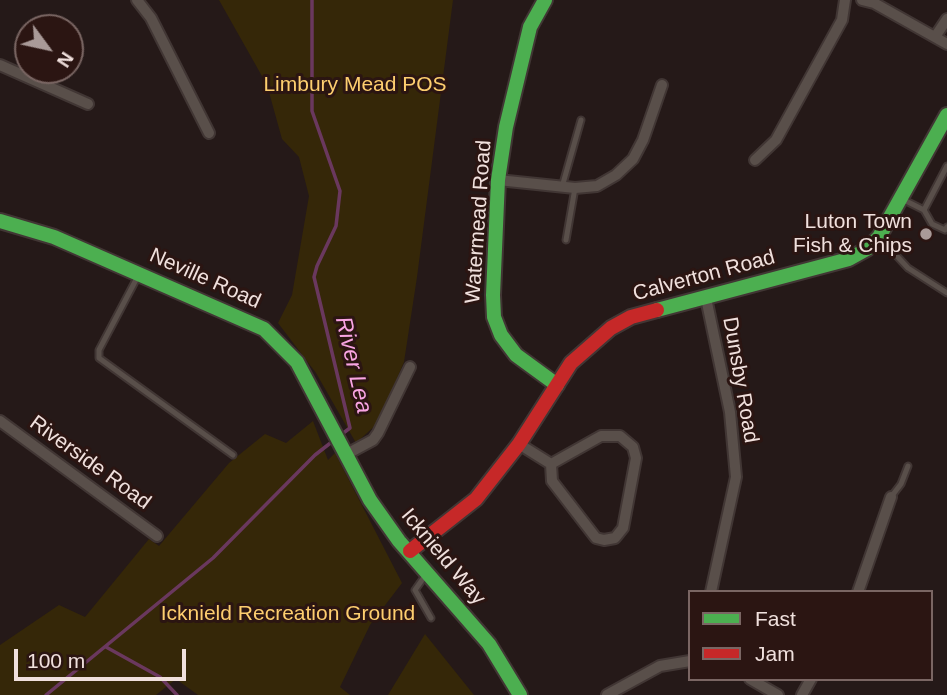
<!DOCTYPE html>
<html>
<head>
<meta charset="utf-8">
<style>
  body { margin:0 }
  #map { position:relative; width:947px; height:695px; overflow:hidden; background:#251918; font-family:Arial,sans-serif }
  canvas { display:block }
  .legend { position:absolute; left:688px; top:590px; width:245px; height:91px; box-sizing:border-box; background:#2b1512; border:2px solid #7a6663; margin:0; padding:9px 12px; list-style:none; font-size:21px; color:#f0e0dd }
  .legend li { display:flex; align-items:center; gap:14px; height:35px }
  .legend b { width:35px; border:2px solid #7a6663 }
  .north { position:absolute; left:14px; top:14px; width:70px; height:70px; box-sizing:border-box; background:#2b1512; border:2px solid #7a6663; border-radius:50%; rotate:123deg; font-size:19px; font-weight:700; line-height:28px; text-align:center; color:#f0e0dd }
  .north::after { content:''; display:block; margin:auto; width:24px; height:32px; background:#a99a98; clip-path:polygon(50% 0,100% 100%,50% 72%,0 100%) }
  .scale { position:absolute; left:14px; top:649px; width:172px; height:32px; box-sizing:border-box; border:4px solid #f0e0dd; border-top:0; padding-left:9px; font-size:21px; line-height:24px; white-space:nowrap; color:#f0e0dd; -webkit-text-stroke:5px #2b1512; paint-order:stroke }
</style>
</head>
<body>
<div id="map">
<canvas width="947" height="695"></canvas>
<ul class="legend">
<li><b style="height:9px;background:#4caf50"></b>Fast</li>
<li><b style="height:9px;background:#c62828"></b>Jam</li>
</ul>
<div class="north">N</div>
<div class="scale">100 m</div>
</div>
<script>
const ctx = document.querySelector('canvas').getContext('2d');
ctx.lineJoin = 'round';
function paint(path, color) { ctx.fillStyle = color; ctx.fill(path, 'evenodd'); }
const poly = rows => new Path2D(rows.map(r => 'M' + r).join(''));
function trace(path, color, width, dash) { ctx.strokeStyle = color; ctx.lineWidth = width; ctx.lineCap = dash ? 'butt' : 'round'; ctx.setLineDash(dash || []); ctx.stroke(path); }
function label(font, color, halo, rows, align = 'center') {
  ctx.font = font + ' Arial,sans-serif'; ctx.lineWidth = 6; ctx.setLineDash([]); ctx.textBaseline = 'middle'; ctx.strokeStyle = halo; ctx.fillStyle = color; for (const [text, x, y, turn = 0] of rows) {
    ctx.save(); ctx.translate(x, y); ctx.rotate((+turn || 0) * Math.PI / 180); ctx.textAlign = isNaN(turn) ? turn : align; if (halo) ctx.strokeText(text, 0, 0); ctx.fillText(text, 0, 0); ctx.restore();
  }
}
paint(poly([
  [219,0,453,0,417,277,404,362,378,423,356,443,316,373,278,323,292,295,309,196,299,157,282,139,267,85],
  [313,421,328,460,335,453,402,583,370,625,340,687,350,695,198,695,176,679,156,695,0,695,0,645,59,605,85,617,149,539,159,546,229,463,265,434,286,443],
  [425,634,474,695,388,695]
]), '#352708');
trace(poly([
  [312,0,312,111,340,191,336,226,317,266,314,277,350,428,342,434],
  [106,647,160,677,177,695],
  [46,695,213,558,315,455,333,441]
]), '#6a385e', 3.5);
const lane = poly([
  [562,187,581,120],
  [902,199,924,210,932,224,945,230,947,227],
  [924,210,947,166],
  [879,237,908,268,947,293],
  [566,240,575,188],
  [138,276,99,350,99,358,233,455],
  [891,497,901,484,908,466],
  [427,573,415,590,431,618]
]);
const street = poly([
  [137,0,151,18,209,133],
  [862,0,874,3,947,44],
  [935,37,947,19],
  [0,65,88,104],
  [755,160,776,140,842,20,845,0],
  [498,180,575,188,597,186,616,175,633,159,643,140,662,85],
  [706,298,730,412,736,477,711,592],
  [0,421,157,536],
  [519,444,551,464,601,436,620,436,633,447,636,458,623,528,615,538,604,540,596,538,552,481,551,464],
  [345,455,373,440,378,433,410,367],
  [858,592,891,497],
  [750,679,778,695],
  [607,695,660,666,690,661],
  [802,695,811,679]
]);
const fast = poly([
  [545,0,530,27,506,127,498,180,493,295,494,317,501,335,516,355,557,385],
  [0,221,54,237,264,329,297,362,370,500,399,541,489,644,520,695],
  [657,310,849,259,867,249,879,237,947,115]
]);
const jam = poly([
  [410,551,476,499,519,444,571,363,611,328,631,317,657,310]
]);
trace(lane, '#413634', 9);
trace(street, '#413634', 14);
trace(fast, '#413634', 18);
trace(jam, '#413634', 18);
trace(lane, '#594f4a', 5);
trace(street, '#594f4a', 10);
trace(fast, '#4caf50', 14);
trace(jam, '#c62828', 14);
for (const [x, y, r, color] of [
  [926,234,7,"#a99a98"]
]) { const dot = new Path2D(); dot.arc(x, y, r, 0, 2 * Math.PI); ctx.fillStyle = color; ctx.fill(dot); trace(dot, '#2b1512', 2.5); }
label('21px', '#fdce6f', '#2b1512', [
  ["Limbury Mead POS",355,85],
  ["Icknield Recreation Ground",288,614]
]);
label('21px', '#f0e0dd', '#2b1512', [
  ["Watermead Road",479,222,-86],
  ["Calverton Road",704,276,-15],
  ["Neville Road",205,279,24],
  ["Dunsby Road",740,380,80],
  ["Riverside Road",90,463,36],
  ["Icknield Way",443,557,50]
]);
label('21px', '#f0e0dd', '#2b1512', [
  ["Luton Town",912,222],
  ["Fish & Chips",912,246]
], 'right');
label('italic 23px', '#f9a5e3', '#2b1512', [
  ["River Lea",353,365,77]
]);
</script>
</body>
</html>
